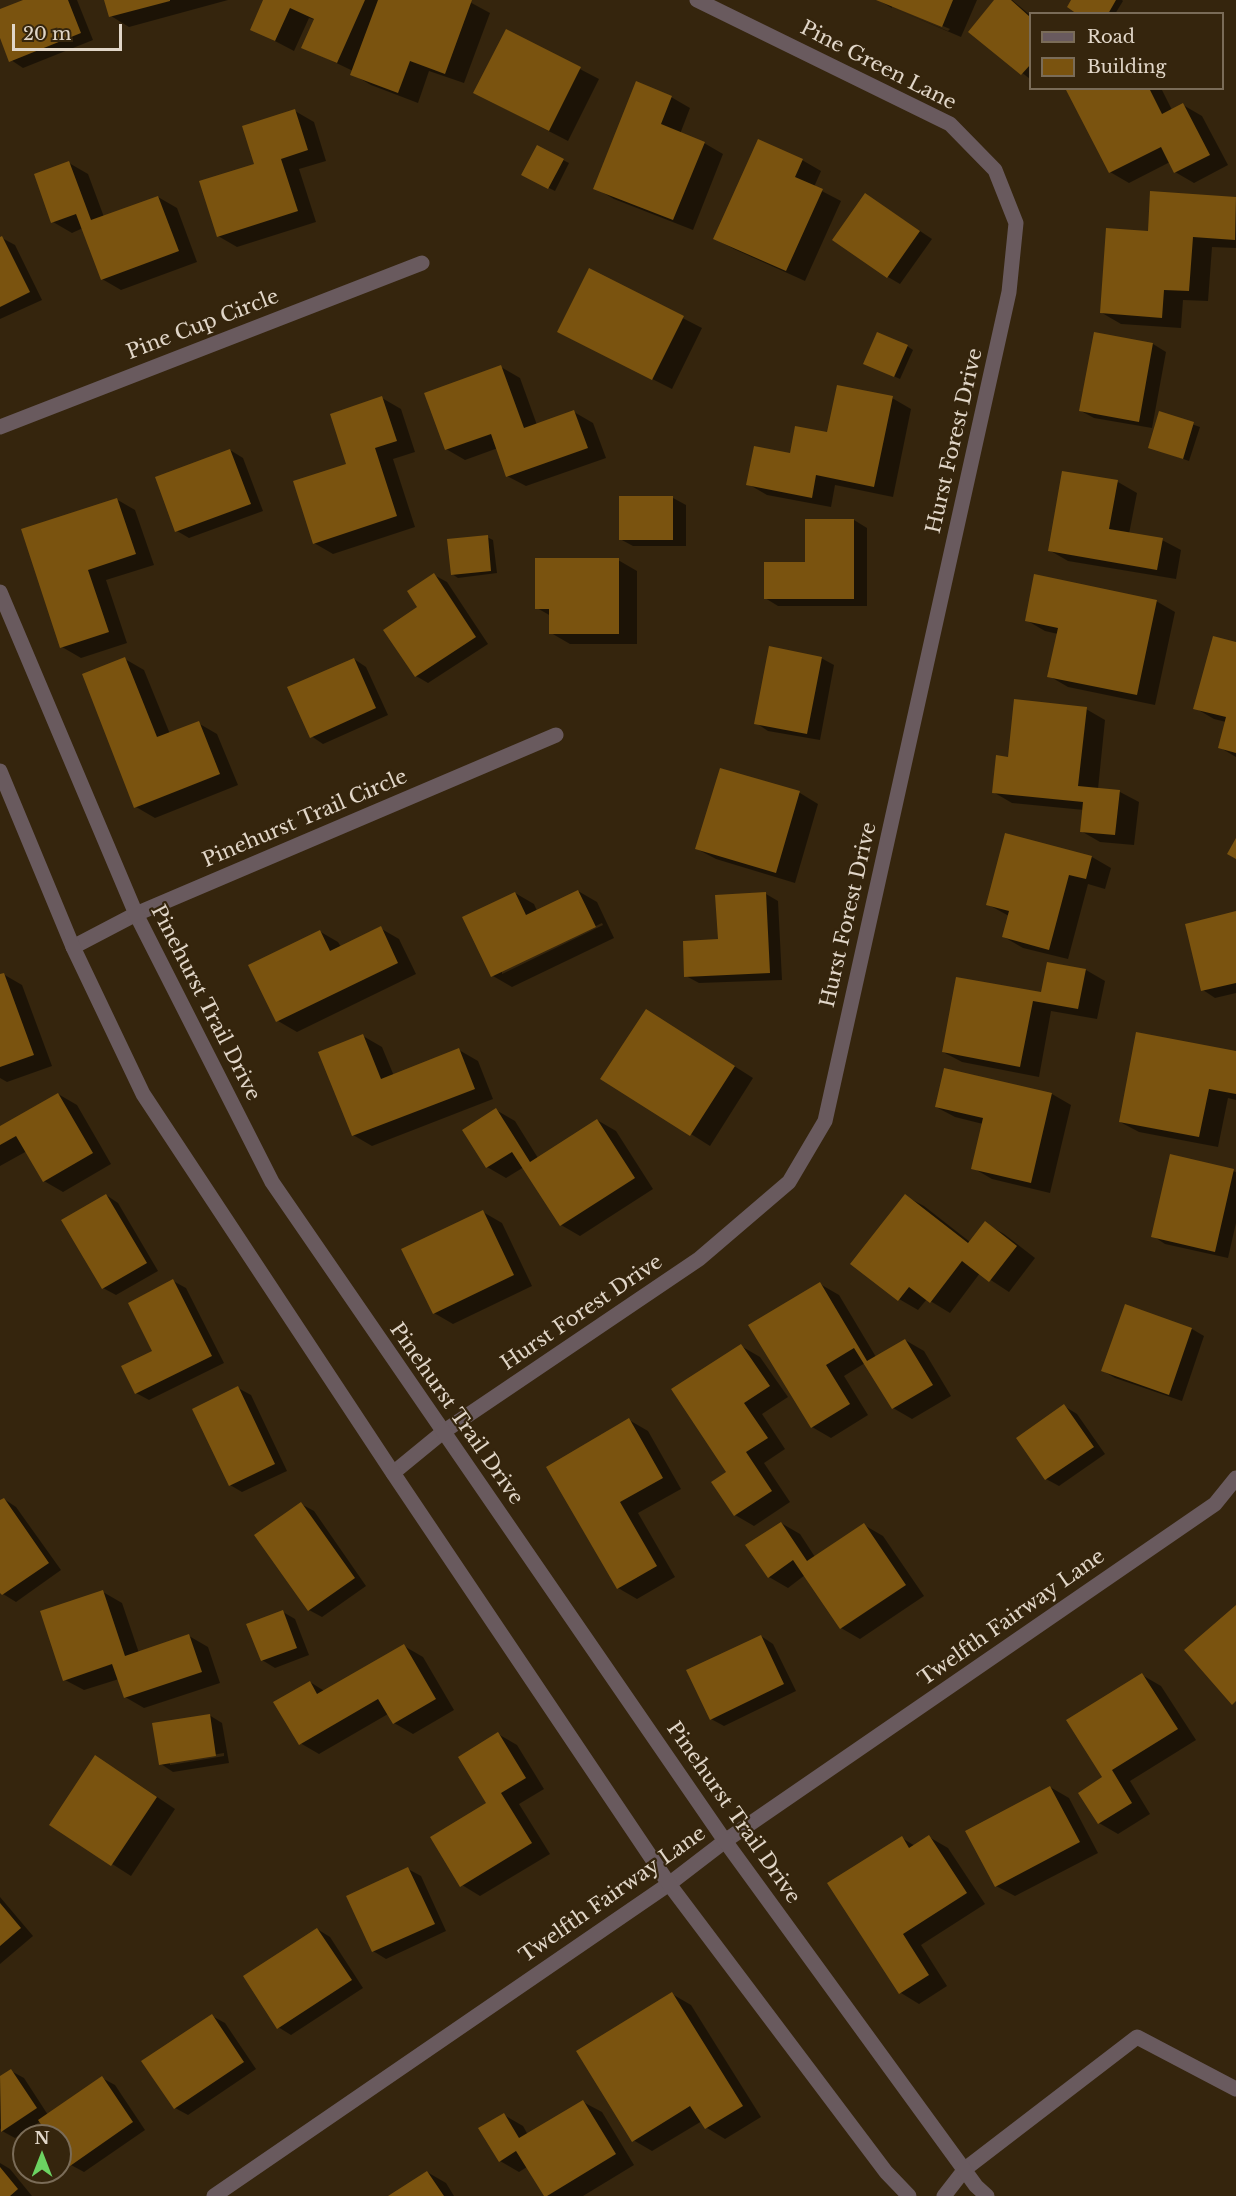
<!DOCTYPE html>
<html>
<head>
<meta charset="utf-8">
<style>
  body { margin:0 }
  #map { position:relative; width:1236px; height:2196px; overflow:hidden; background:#35250d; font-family:"Libre Baskerville",serif }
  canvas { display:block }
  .legend { position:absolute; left:1029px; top:12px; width:195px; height:78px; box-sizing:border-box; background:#35250d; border:2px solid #7a6c58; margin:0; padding:8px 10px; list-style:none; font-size:18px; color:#e1d6c8 }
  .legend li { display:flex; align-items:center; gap:12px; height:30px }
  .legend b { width:30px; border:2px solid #7a6c58 }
  .north { position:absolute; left:12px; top:2124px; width:60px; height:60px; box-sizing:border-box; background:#35250d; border:2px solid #7a6c58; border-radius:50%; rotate:0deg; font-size:16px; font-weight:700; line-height:24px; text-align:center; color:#e1d6c8 }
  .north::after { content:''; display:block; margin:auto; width:21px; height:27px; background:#6cd362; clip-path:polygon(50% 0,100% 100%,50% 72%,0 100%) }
  .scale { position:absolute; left:12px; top:24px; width:110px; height:27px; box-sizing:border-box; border:3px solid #e1d6c8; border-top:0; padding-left:8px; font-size:18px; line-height:21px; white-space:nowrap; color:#e1d6c8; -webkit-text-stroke:4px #35250d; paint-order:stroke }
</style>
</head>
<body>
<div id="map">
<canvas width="1236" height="2196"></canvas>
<ul class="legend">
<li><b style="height:8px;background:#695a5e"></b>Road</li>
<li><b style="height:16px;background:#7a530f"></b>Building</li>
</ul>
<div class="north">N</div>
<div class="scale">20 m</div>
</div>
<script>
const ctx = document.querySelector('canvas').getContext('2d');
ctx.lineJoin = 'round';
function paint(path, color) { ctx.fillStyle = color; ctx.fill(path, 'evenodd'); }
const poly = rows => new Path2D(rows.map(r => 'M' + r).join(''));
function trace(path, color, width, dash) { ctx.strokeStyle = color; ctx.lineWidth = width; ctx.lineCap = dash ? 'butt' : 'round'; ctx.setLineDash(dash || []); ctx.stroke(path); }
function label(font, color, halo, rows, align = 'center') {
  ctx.font = font + ' "Libre Baskerville",serif'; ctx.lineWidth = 4.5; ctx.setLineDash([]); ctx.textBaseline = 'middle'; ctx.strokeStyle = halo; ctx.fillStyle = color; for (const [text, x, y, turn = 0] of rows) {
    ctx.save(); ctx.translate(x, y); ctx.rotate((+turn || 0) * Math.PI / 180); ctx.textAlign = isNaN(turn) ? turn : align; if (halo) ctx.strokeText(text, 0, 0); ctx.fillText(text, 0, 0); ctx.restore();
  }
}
paint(poly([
  [27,0,77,0,93,40,23,68,11,60,0,34,0,10],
  [106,0,228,0,129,27,111,16],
  [265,0,466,0,490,13,464,83,429,71,418,103,371,85,352,74,353,71,303,47,315,20,309,18,294,51,252,29],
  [878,0,977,0,961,37,893,8,948,31,950,29,892,5,892,8],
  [996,0,1012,0,1030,15,1030,79,970,32],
  [1073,0,1122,0,1123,1,1115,14,1080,14],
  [507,31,599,79,568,141,494,103],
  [1067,88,1161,88,1172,110,1183,105,1202,116,1228,165,1194,183,1175,172,1170,162,1129,183,1110,172],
  [671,97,690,108,680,134,704,143,723,154,693,230,614,199,595,188],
  [295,111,314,122,326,161,299,169,316,222,237,247,218,236,256,165],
  [563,160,569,163,555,191,523,175],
  [802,160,821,171,814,187,841,201,805,281,734,249,715,239],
  [69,163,88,174,104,217,158,197,177,208,197,262,121,290,102,279,83,228,72,233,53,222],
  [1152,193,1236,198,1236,248,1212,247,1208,301,1183,300,1181,328,1121,324,1102,313,1149,232],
  [866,195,932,239,900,284,888,277],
  [2,238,15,245,42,300,0,319,0,239],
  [589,270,702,328,672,389,559,332],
  [1095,334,1153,344,1166,352,1152,428,1094,418,1081,411],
  [907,346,913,350,900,379,871,366],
  [501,367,520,378,537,425,574,412,593,423,606,458,526,486,507,476,498,448,465,460,446,449],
  [382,398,401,409,415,452,393,459,415,527,333,554,314,543,348,465],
  [892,398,911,409,893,497,835,485,831,507,767,495,748,484,791,455],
  [1160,413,1200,427,1189,461,1149,447],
  [230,450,243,458,263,511,189,538,177,531],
  [1118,482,1137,493,1129,534,1162,540,1181,550,1176,579,1068,561,1049,550],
  [673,498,686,505,686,546,633,546,620,539],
  [116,499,135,510,154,565,106,580,127,643,81,658,62,647,23,530],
  [854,520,867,528,867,606,778,606,765,598],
  [487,537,493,540,497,573,458,578,452,574],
  [618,560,637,571,637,644,570,644,551,633,551,616,537,608],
  [434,575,447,582,488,644,428,683,416,676,419,607],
  [1156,601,1175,612,1155,705,1068,687,1049,676,1058,634,1045,631,1026,620],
  [1236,644,1236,757,1219,747,1226,722,1214,719,1195,708],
  [821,658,834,665,820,740,768,731,756,723],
  [125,659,144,670,170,734,198,723,217,734,238,785,155,818,136,807],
  [354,659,366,667,388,715,323,744,311,736],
  [1086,709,1105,720,1098,789,1120,792,1139,802,1134,845,1100,842,1081,831,1084,810,1012,803,993,792],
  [721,770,800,793,818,804,795,883,716,859,697,849],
  [1006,835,1092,857,1111,868,1105,889,1088,884,1068,959,1023,948,1004,937,1009,916,987,904],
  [578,891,597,902,614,938,512,987,493,976,464,918,515,893,534,904,537,911],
  [602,923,603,925,502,974,502,971],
  [766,894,778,901,782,980,699,983,686,976],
  [1236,913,1236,993,1215,998,1203,990],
  [380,928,399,939,416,974,297,1032,278,1021,319,931,338,942,341,947],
  [1086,970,1105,981,1097,1019,1051,1011,1039,1077,962,1062,943,1052],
  [3,974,22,985,52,1066,7,1082,0,1078,0,975],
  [665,1022,753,1078,710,1146,602,1078],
  [363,1036,382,1047,394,1076,459,1050,478,1061,493,1099,372,1146,353,1135],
  [1236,1052,1236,1100,1228,1098,1218,1147,1139,1132,1120,1122],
  [945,1070,1052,1094,1071,1105,1050,1193,992,1179,973,1168,983,1124,955,1117,936,1107],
  [58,1094,77,1105,111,1164,63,1192,44,1181,27,1151,0,1166,0,1128],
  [496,1110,515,1121,538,1158,597,1120,616,1131,653,1189,580,1236,561,1225,524,1167,506,1178,487,1167],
  [1171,1156,1236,1172,1236,1223,1228,1258,1165,1244,1153,1236],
  [106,1195,118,1203,158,1271,116,1295,103,1288],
  [905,1196,924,1206,970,1242,985,1223,1004,1234,1035,1258,1009,1292,980,1273,950,1313,927,1299,918,1310,899,1299],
  [483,1212,502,1223,532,1286,453,1324,434,1313],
  [173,1281,186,1288,224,1363,149,1400,136,1393,154,1351],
  [820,1284,839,1295,876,1357,905,1340,924,1351,951,1396,912,1419,893,1408,865,1363,844,1376,868,1415,831,1438,812,1427],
  [1125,1306,1192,1329,1204,1336,1182,1401,1115,1378,1103,1371],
  [741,1346,760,1357,788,1397,762,1414,785,1449,764,1463,790,1502,754,1526,735,1515,728,1473],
  [238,1388,251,1395,287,1471,242,1492,230,1485],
  [1064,1406,1077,1414,1105,1454,1059,1486,1046,1479],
  [629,1420,648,1431,681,1489,638,1513,675,1577,637,1599,618,1588,548,1467],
  [4,1499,16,1507,61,1570,16,1602,3,1594,0,1590,0,1502],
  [301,1504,314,1511,366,1586,322,1617,309,1610],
  [781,1523,800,1534,815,1557,864,1525,883,1536,924,1596,860,1639,841,1628,805,1575,788,1588,769,1577],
  [103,1592,122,1603,139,1653,189,1636,208,1647,220,1683,144,1708,125,1697,119,1679,84,1690,65,1680],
  [283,1612,295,1619,309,1655,275,1668,262,1660],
  [761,1636,773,1644,796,1691,724,1726,711,1719],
  [404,1646,423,1657,454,1710,413,1734,394,1723,388,1714,319,1754,300,1743,310,1682,326,1692],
  [1142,1675,1161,1686,1196,1740,1130,1781,1150,1814,1118,1834,1099,1823,1105,1778],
  [209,1715,222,1723,229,1763,173,1772,161,1764],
  [224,1753,224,1756,170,1765,170,1762],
  [498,1734,517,1745,544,1789,519,1804,550,1854,480,1896,462,1885,488,1804],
  [114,1768,175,1809,131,1876,51,1825],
  [1050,1787,1069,1798,1098,1853,1015,1896,996,1886],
  [929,1837,948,1848,985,1904,921,1945,947,1986,919,2004,901,1993,902,1838,915,1846],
  [408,1869,421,1876,446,1931,386,1959,373,1951],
  [0,1897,33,1936,0,1964],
  [317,1929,330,1937,363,1988,291,2035,278,2027],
  [672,1994,691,2005,761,2117,725,2139,707,2128,702,2121,652,2151,633,2140],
  [212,2016,225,2023,256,2069,188,2115,175,2108],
  [11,2071,24,2078,48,2115,102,2078,115,2085,145,2130,84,2172,71,2165,60,2149,60,2136,51,2136,41,2121,15,2138,2,2131,0,2128,0,2078],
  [583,2102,602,2112,634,2165,583,2196,545,2196,527,2167,519,2172,500,2161,504,2115,523,2126,528,2135],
  [0,2163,10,2169,32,2196,0,2196],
  [427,2172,446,2183,454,2196,390,2196]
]), '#0007');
paint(poly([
  [23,0,68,0,81,33,9,62,0,38,0,9],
  [104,0,170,0,170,1,109,17],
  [263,0,365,0,337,63,301,48,314,19,290,8,275,41,250,30],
  [378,0,472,0,445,74,410,61,398,93,350,75],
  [876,0,953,0,942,27],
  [994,0,1011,0,1030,17,1030,65,1021,75,968,32],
  [1071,0,1116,0,1108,14,1077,14,1067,7],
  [506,29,581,67,549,131,473,93],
  [636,81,672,96,661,124,705,142,673,220,593,189],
  [1065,88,1149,88,1162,114,1183,103,1210,155,1174,173,1161,147,1109,173],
  [295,109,308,150,281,159,298,211,217,237,199,181,254,164,242,126],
  [758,139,803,159,795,177,823,189,786,271,713,239],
  [537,145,564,159,548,189,521,175],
  [69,161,91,220,158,196,179,251,101,280,76,214,51,223,34,174],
  [1150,191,1236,197,1235,240,1193,237,1189,291,1164,290,1162,318,1100,313,1106,228,1148,231],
  [865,193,920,231,887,278,832,240],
  [2,236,30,292,0,307,0,237],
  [589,268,684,316,652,380,557,332],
  [877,332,908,345,894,377,863,364],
  [1094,332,1153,343,1139,422,1079,411],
  [501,365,524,428,574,410,588,448,506,477,491,434,445,450,424,393],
  [837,385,893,396,874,487,816,475,812,498,746,485,754,446,790,453,795,426,827,432],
  [382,396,397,441,375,448,397,516,313,544,293,481,346,464,330,414],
  [1159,411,1194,422,1183,459,1148,448],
  [230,449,251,504,175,532,155,477],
  [1062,471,1118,480,1109,529,1163,538,1157,570,1048,551],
  [619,496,673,496,673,540,619,540],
  [117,498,136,554,88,570,109,632,60,648,21,529],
  [805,519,854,519,854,599,764,599,764,562,805,562],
  [488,535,491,571,451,575,447,539],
  [535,558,619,558,619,634,549,634,549,609,535,609],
  [434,573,476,637,415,677,383,630,417,607,407,591],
  [1034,574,1157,600,1137,695,1047,677,1058,628,1025,621],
  [1213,636,1236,642,1236,753,1218,748,1226,717,1193,709],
  [769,646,822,657,807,734,754,724],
  [125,657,157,737,199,721,220,774,134,808,82,674],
  [354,658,376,708,310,738,287,687],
  [1014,699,1087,707,1078,786,1120,790,1115,835,1080,832,1083,802,992,793,996,755,1008,757],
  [720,768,800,791,776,873,695,849],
  [1005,833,1092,856,1086,879,1069,875,1049,950,1002,937,1009,911,986,905],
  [1236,838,1236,859,1227,854],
  [578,890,596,927,491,977,462,917,515,892,526,915],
  [766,892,770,973,684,977,683,941,718,939,715,895],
  [1236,911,1236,983,1201,991,1185,924],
  [381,926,398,963,276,1022,248,965,320,930,330,951],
  [1047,962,1086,969,1078,1009,1033,1001,1020,1067,942,1052,956,977,1041,992],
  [4,973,34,1055,0,1067,0,974],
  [646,1009,735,1066,690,1136,600,1079],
  [1136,1032,1236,1051,1236,1094,1209,1089,1199,1137,1119,1122],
  [363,1034,381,1079,459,1048,475,1089,352,1136,318,1052],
  [944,1068,1052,1093,1031,1183,971,1169,983,1118,935,1107],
  [58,1093,93,1153,43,1182,16,1136,0,1145,0,1126],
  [496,1108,530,1162,597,1119,635,1178,560,1226,512,1152,486,1168,462,1130],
  [1170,1154,1234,1169,1215,1252,1151,1237],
  [106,1194,147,1263,102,1289,61,1220],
  [905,1194,968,1243,985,1221,1017,1246,989,1282,962,1261,930,1303,909,1287,898,1301,850,1264],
  [483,1210,514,1275,433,1314,401,1249],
  [173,1279,212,1356,135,1394,121,1366,152,1351,128,1303],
  [820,1282,867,1361,905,1339,933,1385,892,1409,854,1348,826,1365,850,1404,811,1428,748,1325],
  [1125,1304,1192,1328,1169,1395,1101,1371],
  [741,1344,770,1386,744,1403,768,1438,746,1452,772,1491,734,1516,711,1482,726,1472,671,1389],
  [238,1386,275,1464,229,1486,192,1409],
  [1064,1404,1094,1447,1045,1480,1016,1438],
  [629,1418,663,1478,620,1502,657,1566,617,1589,546,1467],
  [4,1498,49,1563,2,1595,0,1593,0,1500],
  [301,1502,355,1578,308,1611,254,1535],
  [781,1522,807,1561,864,1523,906,1585,840,1629,793,1560,768,1578,745,1545],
  [103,1590,125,1656,189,1634,202,1672,124,1698,112,1664,63,1681,40,1611],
  [1236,1605,1236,1701,1232,1705,1184,1650],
  [283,1610,297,1648,261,1661,246,1624],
  [761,1635,784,1684,710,1720,686,1670],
  [404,1644,436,1699,393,1724,378,1699,299,1745,273,1702,310,1681,317,1694],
  [1142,1673,1178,1729,1112,1770,1132,1803,1098,1824,1078,1793,1102,1777,1066,1720],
  [210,1714,216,1756,159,1765,152,1723],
  [498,1732,526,1778,501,1793,532,1843,460,1887,430,1837,486,1803,458,1757],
  [95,1755,157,1797,111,1866,49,1825],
  [1050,1786,1080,1842,995,1887,965,1831],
  [929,1835,967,1893,903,1934,929,1975,899,1994,827,1883,902,1836,909,1848],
  [408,1867,435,1924,372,1952,346,1896],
  [0,1903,21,1928,0,1946],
  [317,1928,352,1980,277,2029,243,1976],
  [672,1992,743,2106,705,2129,690,2106,632,2142,576,2051],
  [212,2014,244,2062,174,2109,141,2061],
  [11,2069,37,2108,1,2132,0,2076],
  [102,2076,133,2122,70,2166,60,2151,60,2136,49,2136,38,2120],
  [583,2100,616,2154,547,2196,544,2196,516,2151,499,2162,478,2128,504,2113,519,2138],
  [0,2167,18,2189,10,2196,0,2196],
  [427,2171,444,2196,388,2196]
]), '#7a530f');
trace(poly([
  [944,2196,965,2169,1137,2037,1236,2089]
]), '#695a5e', 15);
trace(poly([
  [0,427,422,263],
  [73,947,136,914,556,735],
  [393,1473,443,1432,699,1259,789,1182,825,1121,1009,292,1016,223,995,170,950,124,697,0],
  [214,2196,669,1884,725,1841,1215,1504,1236,1478]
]), '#695a5e', 15);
trace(poly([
  [0,592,136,914,272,1182,725,1841,976,2186,987,2196],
  [0,771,73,947,143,1094,393,1473,669,1884,886,2172,909,2196]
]), '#695a5e', 15);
label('20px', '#e1d6c8', '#35250d', [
  ["Pine Green Lane",878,66,27],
  ["Pine Cup Circle",203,325,-21],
  ["Hurst Forest Drive",955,441,-77],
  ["Pinehurst Trail Circle",305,819,-23],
  ["Hurst Forest Drive",849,915,-77],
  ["Pinehurst Trail Drive",205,1003,63],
  ["Hurst Forest Drive",582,1313,-34],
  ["Pinehurst Trail Drive",456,1414,55],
  ["Twelfth Fairway Lane",1012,1618,-35],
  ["Pinehurst Trail Drive",733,1813,55],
  ["Twelfth Fairway Lane",613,1895,-35]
]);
</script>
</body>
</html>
